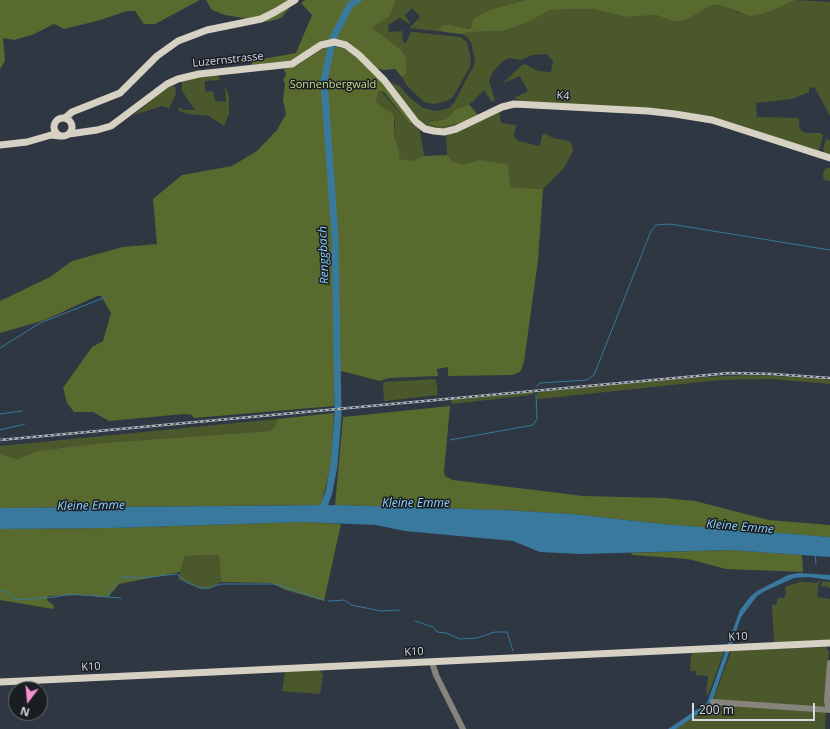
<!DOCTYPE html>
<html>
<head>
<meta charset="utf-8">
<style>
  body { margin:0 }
  #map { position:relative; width:830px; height:729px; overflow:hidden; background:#2f3743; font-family:"Open Sans",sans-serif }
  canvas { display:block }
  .north { position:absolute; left:8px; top:681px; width:40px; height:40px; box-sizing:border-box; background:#1a1e23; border:1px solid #64696f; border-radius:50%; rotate:196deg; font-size:11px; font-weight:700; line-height:16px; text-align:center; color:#d4d9e1 }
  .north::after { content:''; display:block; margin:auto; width:14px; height:18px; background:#f690d0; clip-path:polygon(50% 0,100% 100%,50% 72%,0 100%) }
  .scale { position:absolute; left:692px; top:703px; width:123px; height:18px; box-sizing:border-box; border:2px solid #d4d9e1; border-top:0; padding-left:5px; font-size:12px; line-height:14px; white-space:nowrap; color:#d4d9e1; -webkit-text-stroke:3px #1a1e23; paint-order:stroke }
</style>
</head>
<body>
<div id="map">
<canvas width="830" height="729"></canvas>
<div class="north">N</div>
<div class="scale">200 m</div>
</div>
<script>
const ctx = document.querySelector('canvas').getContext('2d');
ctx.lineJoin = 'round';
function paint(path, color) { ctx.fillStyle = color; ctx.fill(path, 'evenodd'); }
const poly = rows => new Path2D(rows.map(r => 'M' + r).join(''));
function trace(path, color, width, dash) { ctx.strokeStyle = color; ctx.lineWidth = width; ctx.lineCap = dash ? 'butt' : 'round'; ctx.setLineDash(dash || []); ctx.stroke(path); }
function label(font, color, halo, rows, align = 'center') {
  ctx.font = font + ' "Open Sans",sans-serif'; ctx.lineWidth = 3; ctx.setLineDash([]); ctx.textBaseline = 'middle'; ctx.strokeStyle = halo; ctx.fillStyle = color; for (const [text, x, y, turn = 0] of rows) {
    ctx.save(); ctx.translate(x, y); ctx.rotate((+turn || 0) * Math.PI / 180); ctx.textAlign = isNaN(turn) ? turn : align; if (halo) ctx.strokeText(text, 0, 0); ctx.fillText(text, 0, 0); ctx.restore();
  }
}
paint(poly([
  [396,0,526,0,527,1,467,29,440,31,444,32,409,28,420,17,412,8,405,15,410,23,409,24,400,18,388,25,389,32,402,31,403,42,406,43,411,32,414,32,460,37,467,42,471,60,470,67,453,97,447,101,434,104,424,102,407,86,402,77,407,73,406,59,396,47,385,40,372,28,389,17],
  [796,0,830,2,830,116,815,88,809,87,809,92,792,99,756,103,757,117,799,118,799,126,801,130,805,133,820,133,823,135,819,152,712,119,522,101,514,98,528,91,520,76,503,83,522,65,525,64,538,71,551,72,553,61,547,54,532,55,521,60,509,58,503,61,493,72,489,81,495,100,492,102,484,90,471,103,455,110,446,119,427,123,464,122,444,129,430,128,419,121,384,77,385,76,392,83,400,86,408,96,423,108,437,111,449,108,454,103,473,67,475,61,471,43,468,38,462,34,472,32,502,31,527,23,550,10,593,9,627,17,656,15,675,22,689,19,709,6,719,5,739,13,766,13],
  [218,75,220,80,205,81,205,89,206,92,213,91,215,101,226,102,225,86,229,96,229,113,224,126,209,116,189,114,179,111,178,107,184,110,195,110,182,91,182,82,184,79],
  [172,85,175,87,176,94,168,110,168,108,162,106,134,115,162,91],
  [380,90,409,123,418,127,420,131,424,156,411,161,403,161,399,159,399,150,394,136,395,122,387,110,376,102],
  [499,111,501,123,516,125,514,136,518,141,540,146,542,135,544,133,553,138,569,141,572,145,573,151,564,168,543,189,510,187,508,182,479,160,464,164,453,162,447,155,446,134],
  [826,139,830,140,830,155,825,154,823,150],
  [827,168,830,168,830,181,824,180,823,176,824,170],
  [751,375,819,378,830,380,830,384,771,379,720,380,549,398,537,399,537,396,538,392,683,378],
  [436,379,438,395,384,401,383,382],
  [535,392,531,395,452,404,451,400],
  [277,419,275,427,270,431,101,443,37,451,17,459,0,454,0,446],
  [219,555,221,582,209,589,201,589,178,579,185,556],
  [818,581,830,582,830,588,825,586,821,587,822,582,819,582,817,597,830,599,830,639,828,640,774,643,772,605,777,604,777,598,784,598,786,594,785,587,800,582,817,583],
  [826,647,829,652,825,709,713,701,731,651],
  [724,652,708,695,706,695,708,676,696,675,696,671,690,671,691,656,692,653],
  [320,670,323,675,320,694,282,691,285,672],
  [712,703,826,712,825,729,676,729,709,707]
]), '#4b582b');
paint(poly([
  [0,0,200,0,155,24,144,24,135,11,127,11,97,21,64,29,54,24,32,35,14,40,3,38,5,61,0,69],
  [206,0,296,0,281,18,267,22,225,15,212,10],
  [305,0,396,0,389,17,372,28,402,51,406,59,407,73,402,77,395,69,383,70,376,68,349,42,337,39,325,40,296,60,252,65,252,61,296,53,312,15,301,3],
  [526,0,796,0,766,13,750,16,719,5,709,6,689,19,675,22,656,15,627,17,593,9,550,10,527,23,502,31,472,32,462,34,444,32,439,29,442,26,450,25,467,29,471,28,473,19,487,11],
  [332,46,346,49,356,55,376,74,414,124,409,123,384,92,379,91,376,102,394,115,394,136,399,150,399,159,411,161,424,156,447,155,453,162,464,164,479,160,505,164,508,165,510,187,543,189,538,260,524,362,520,372,512,375,448,376,448,367,437,369,438,376,389,378,380,381,334,369,334,406,194,418,192,415,184,414,109,421,93,412,74,412,67,403,63,388,92,347,103,341,111,313,101,296,97,296,45,320,0,333,0,301,50,277,72,261,123,247,157,244,153,199,182,175,232,166,257,151,277,130,286,114,283,100,285,84,283,80,286,75,284,69,296,66,325,47],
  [469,104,478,115,464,122,440,127,427,123,446,119,455,110],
  [450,406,444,472,445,476,453,480,583,496,664,498,695,501,769,520,830,525,830,537,662,524,572,514,502,510,335,505,343,417],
  [334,413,331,465,321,505,0,508,0,454,17,459,37,451,101,443,270,431,275,427,277,419],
  [302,522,341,524,324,601,286,590,271,583,221,582,219,555,185,556,180,572,119,584,109,596,103,597,88,595,48,596,47,600,54,606,53,609,0,600,0,529,112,528],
  [730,550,802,555,803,572,726,569,688,559,633,555,630,553]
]), '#596a2e');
paint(poly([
  [335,505,502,510,572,514,662,524,830,537,830,557,730,550,580,554,540,552,513,541,405,531,376,525,302,522,112,528,0,529,0,508],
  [799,573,830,575,830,580,808,577,794,578,765,591,757,596,741,617,711,705,676,729,668,729,707,703,740,610,750,597,757,591,788,575]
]), '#38799d');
trace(poly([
  [0,348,40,323,106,297],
  [536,387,540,383,587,380,594,375,651,231,656,225,670,224,830,250],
  [0,414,22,411],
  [0,430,25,424],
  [450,440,533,425,537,419,536,394],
  [815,554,816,564],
  [115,585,121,577,125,577,141,578,177,574,186,582,201,588,208,588,221,584,275,584,324,600],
  [0,590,6,592,17,600,54,597,70,594,107,597,114,587],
  [107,597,121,598],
  [328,601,345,600,351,605,381,611,400,610],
  [415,621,433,627,437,632,446,633,460,639,477,638,495,632,507,632,513,651]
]), '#38799d', 1);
trace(poly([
  [321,514,329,492,334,465,338,415,335,236,324,81,333,38,350,5,358,0]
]), '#38799d', 7);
trace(poly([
  [432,662,436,675,463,729],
  [713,702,830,710],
  [829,710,827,701,830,663]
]), '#86847d', 6);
trace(poly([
  '54 127a9 9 0 1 1 18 0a9 9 0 1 1-18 0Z',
  [65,118,72,112,120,93,157,56,178,41,207,30,261,19,275,12,295,0],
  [69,134,97,130,111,126,167,84,178,79,199,74,292,64,321,45,334,42,346,45,359,55,384,80,416,122,425,129,434,131,444,132,456,129,502,107,514,104,648,111,675,114,712,120,830,158],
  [0,145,27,142,51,135,60,136],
  [0,682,830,643]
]), '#d6d1c3', 7);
const rail = poly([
  [0,440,686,377,730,373,772,374,830,378]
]);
trace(rail, '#afb5bd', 2.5);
trace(rail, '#1a1e23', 1, [3]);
label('11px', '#d4d9e1', '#1a1e23', [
  ["Luzernstrasse",228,60,-6],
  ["K4",563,96,4],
  ["K10",738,637,-3],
  ["K10",414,652,-3],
  ["K10",91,667,-3]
]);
label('11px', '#c4df88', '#1a1e23', [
  ["Sonnenbergwald",333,85]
]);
label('italic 12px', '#8ad0fb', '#1a1e23', [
  ["Renggbach",324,255,-92],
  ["Kleine Emme",416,504],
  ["Kleine Emme",91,506,-1],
  ["Kleine Emme",740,527,5]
]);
</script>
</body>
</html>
